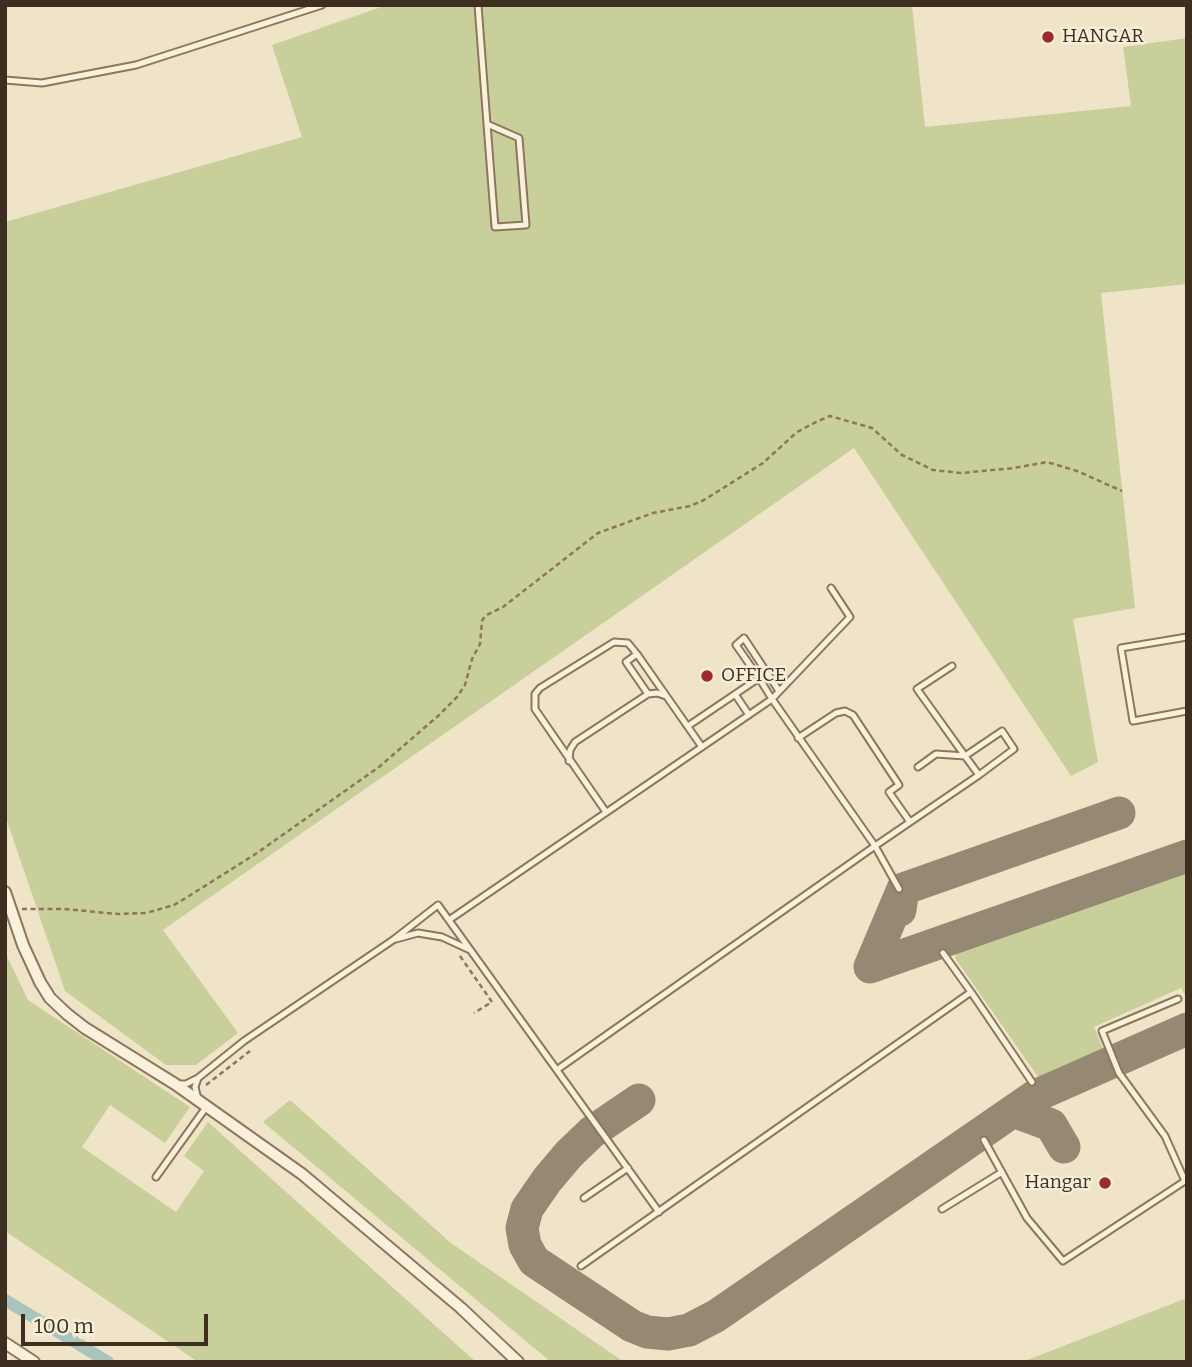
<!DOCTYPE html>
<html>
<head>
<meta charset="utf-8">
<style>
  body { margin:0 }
  #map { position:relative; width:1192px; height:1367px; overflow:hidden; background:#f0e4c8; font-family:Bitter,serif }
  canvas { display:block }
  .frame { position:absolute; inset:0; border:7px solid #3d2e20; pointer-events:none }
  .scale { position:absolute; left:21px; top:1314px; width:187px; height:32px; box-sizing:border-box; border:4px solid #3d2e20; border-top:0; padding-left:9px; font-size:21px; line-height:24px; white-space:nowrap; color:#3d2e20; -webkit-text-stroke:5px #f7eed8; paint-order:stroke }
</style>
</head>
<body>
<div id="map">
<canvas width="1192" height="1367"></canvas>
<div class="frame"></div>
<div class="scale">100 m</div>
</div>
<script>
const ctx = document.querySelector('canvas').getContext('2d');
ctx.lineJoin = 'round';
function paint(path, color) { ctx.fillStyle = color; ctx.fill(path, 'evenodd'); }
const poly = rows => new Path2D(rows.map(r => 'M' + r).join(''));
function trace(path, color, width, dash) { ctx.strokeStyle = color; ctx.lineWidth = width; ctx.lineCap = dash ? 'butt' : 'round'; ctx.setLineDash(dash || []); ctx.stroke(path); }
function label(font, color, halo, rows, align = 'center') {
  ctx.font = font + ' Bitter,serif'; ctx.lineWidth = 5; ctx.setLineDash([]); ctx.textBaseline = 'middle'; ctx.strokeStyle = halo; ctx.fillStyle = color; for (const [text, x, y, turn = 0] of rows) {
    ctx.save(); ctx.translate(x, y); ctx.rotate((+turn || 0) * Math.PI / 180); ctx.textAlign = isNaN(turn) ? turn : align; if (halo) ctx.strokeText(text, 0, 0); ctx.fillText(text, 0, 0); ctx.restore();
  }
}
paint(poly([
  [387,5,912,5,925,127,1131,106,1123,47,1187,38,1187,284,1101,293,1135,608,1073,619,1098,762,1071,776,854,448,163,930,238,1033,196,1065,166,1065,65,991,5,815,5,222,302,137,272,45],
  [1172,870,1172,874,1181,870,1183,875,1187,874,1187,998,1181,988,1094,1027,1104,1050,1100,1061,1043,1084,955,958,958,944],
  [5,952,28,1000,190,1107,165,1143,110,1105,82,1147,176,1212,204,1171,184,1156,208,1122,476,1362,198,1362,5,1231],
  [290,1100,451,1243,624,1362,551,1362,263,1122],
  [1187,1298,1187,1362,1022,1362]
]), '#c9cf9b');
trace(poly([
  [5,1300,108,1362]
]), '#a9c4bc', 12);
trace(poly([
  [903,889,870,967,1187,856],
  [900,910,903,889,1119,813],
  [639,1100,592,1132,569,1154,547,1180,527,1209,522,1228,525,1245,534,1261,632,1326,647,1332,668,1334,689,1330,716,1316,1035,1096,1187,1029],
  [1013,1111,1051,1125,1064,1147]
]), '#968974', 33);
const lane = poly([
  [478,5,487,124,495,227,526,225,519,138,487,124],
  [5,80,42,83,136,65,322,5],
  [1187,637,1121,648,1133,721,1187,711],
  [759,678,772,699,850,617,831,588],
  [648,694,626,662,637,654,702,747],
  [735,694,749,715],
  [688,726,759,678,736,645,744,638,779,691],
  [798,738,836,713,845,711,853,715,899,785,889,792,910,822],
  [569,761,570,750,575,742,648,694,657,693,666,696],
  [918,767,936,754,965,756,1002,731,1014,749,979,775,965,756,917,689,952,666],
  [606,812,535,709,535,694,540,688,614,642,628,643,637,654],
  [899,889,875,846,979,775],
  [449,920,772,699,875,846,558,1069],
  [396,939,418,933,442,937,470,950],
  [943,953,971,992],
  [198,1078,244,1041,393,940,438,905,659,1212],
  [178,1084,186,1084,198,1078,195,1087,198,1099],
  [984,1140,1027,1218,1063,1261,1185,1181,1165,1136,1119,1073,1102,1031,1178,999],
  [156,1177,207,1106],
  [584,1198,628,1168],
  [942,1209,1002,1172],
  [581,1266,971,992,1032,1082]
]);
const street = poly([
  [5,892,23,945,40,982,50,998,67,1014,85,1028,175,1084,302,1174,461,1308,518,1362],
  [5,1343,34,1362]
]);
trace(lane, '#8d765c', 9);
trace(street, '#8d765c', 14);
trace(poly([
  [22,909,64,909,118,914,146,913,174,905,189,896,257,853,379,767,438,716,457,697,465,685,472,659,480,644,482,621,485,616,503,607,598,533,653,513,690,506,704,500,763,463,797,432,818,421,830,416,872,428,902,455,933,470,961,473,1014,468,1047,462,1077,471,1122,491],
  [460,956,492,1002,474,1013],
  [206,1085,250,1051]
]), '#8d765c', 2.5, [5, 3.5]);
trace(lane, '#faf1dc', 5);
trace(street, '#faf1dc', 10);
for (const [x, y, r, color] of [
  [1048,37,7,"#9e2a2b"],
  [707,676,7,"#9e2a2b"],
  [1105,1183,7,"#9e2a2b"]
]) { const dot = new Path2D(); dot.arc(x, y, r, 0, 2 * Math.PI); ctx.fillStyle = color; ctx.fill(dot); trace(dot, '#f7eed8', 2.5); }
label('19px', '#3d2e20', '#f7eed8', [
  ["HANGAR",1062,37],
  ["OFFICE",721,676],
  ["Hangar",1091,1183,"right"]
], 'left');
</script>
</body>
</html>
